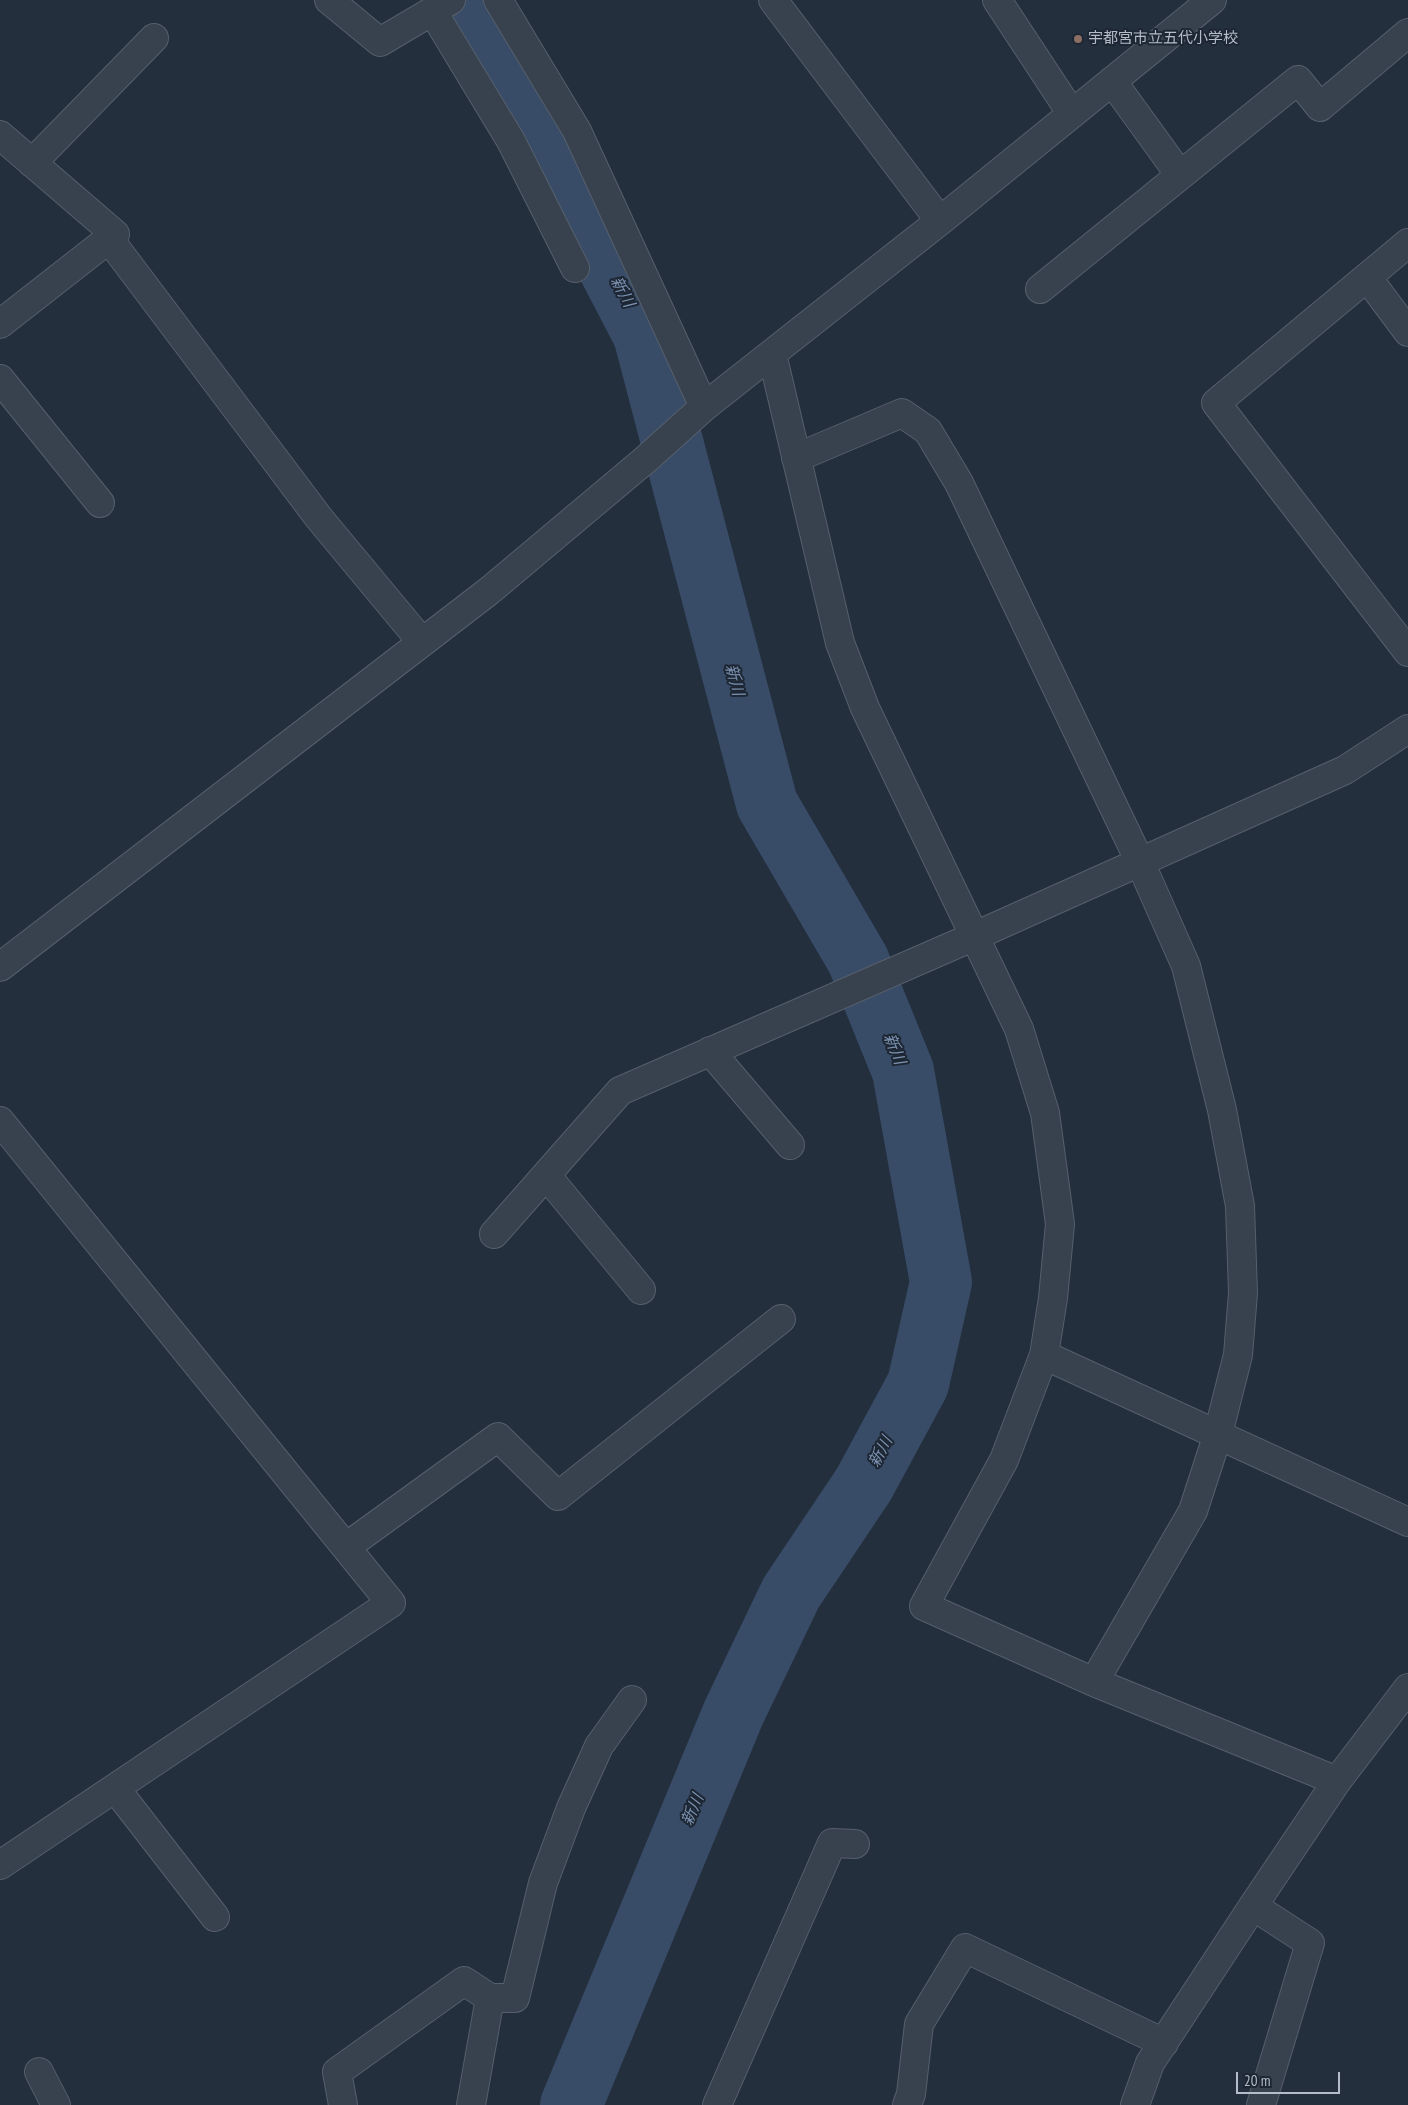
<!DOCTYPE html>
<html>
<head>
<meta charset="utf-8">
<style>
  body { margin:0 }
  #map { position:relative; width:1408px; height:2105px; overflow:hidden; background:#242f3e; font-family:"PT Sans Narrow",sans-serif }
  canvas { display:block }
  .scale { position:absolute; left:1236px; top:2072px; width:104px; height:22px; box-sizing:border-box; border:2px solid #b4bcc9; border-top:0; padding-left:6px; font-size:15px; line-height:18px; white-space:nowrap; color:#b4bcc9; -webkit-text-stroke:4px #1d2633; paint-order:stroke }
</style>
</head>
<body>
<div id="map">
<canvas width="1408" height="2105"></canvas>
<div class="scale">20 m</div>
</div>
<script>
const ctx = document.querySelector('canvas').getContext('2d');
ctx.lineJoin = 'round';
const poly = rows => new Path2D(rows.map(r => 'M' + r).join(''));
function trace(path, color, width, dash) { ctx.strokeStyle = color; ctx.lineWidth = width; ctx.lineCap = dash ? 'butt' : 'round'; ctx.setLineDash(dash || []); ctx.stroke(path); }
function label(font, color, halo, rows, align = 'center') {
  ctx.font = font + ' "PT Sans Narrow","Noto Sans JP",sans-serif'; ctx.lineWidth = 4; ctx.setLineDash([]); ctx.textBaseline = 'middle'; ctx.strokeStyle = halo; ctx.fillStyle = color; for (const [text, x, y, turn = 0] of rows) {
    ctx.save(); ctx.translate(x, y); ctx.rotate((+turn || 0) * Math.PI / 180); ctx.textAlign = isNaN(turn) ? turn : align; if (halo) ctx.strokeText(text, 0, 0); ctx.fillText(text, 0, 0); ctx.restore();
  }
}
trace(poly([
  [460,0,508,74,644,335,767,804,858,960,903,1071,941,1282,918,1384,864,1484,791,1593,734,1712,571,2105]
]), '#394c67', 62);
const street = poly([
  [329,0,380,42,451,0],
  [498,0,577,131,704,407],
  [773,0,940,221],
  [997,0,1072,114],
  [433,12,511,141,575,268],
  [1112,81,1180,175],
  [0,135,115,234,0,324],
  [32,163,154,38],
  [109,239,319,518,422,642],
  [1408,243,1216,403,1408,652],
  [1367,277,1408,332],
  [1040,289,1298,80,1320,107,1408,33],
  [772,354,840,643,865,708,1019,1029,1045,1113,1060,1224,1053,1298,1044,1355,1004,1460,924,1606,1094,1682,1337,1781],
  [0,379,100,503],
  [796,458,902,413,928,431,959,483,1140,862,1186,966,1222,1110,1240,1206,1243,1293,1238,1355,1218,1434,1193,1511,1094,1682],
  [0,967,489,591,645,460,704,407,940,221,1212,0],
  [710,1051,790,1145],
  [0,1121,391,1603,0,1865],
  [546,1175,641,1290],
  [494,1234,620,1091,975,936,1345,770,1408,729],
  [1044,1355,1408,1522],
  [346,1547,498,1437,558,1496,781,1319],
  [115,1788,215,1917],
  [1253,1906,1310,1943,1261,2105],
  [39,2072,56,2105],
  [343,2105,337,2072,464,1981,490,1998],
  [471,2105,490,1998,515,1998,543,1883,571,1808,599,1746,632,1700],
  [717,2105,832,1843,855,1844],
  [907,2105,911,2094,919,2024,965,1948,1164,2043],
  [1135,2105,1150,2063,1253,1906,1337,1781,1408,1688]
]);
trace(street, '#565f6c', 30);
trace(street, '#38414e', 28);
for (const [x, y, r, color] of [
  [1078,39,5,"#8d6e63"]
]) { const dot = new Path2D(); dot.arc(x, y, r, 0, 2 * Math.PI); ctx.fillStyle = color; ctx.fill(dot); trace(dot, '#1d2633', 2); }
label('15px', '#b4bcc9', '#1d2633', [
  ["宇都宮市立五代小学校",1088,39]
], 'left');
label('italic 16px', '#7c92b1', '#1d2633', [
  ["新川",622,292,62],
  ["新川",734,680,75],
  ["新川",894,1049,68],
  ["新川",881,1452,-62],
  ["新川",693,1810,-67]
]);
</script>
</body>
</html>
